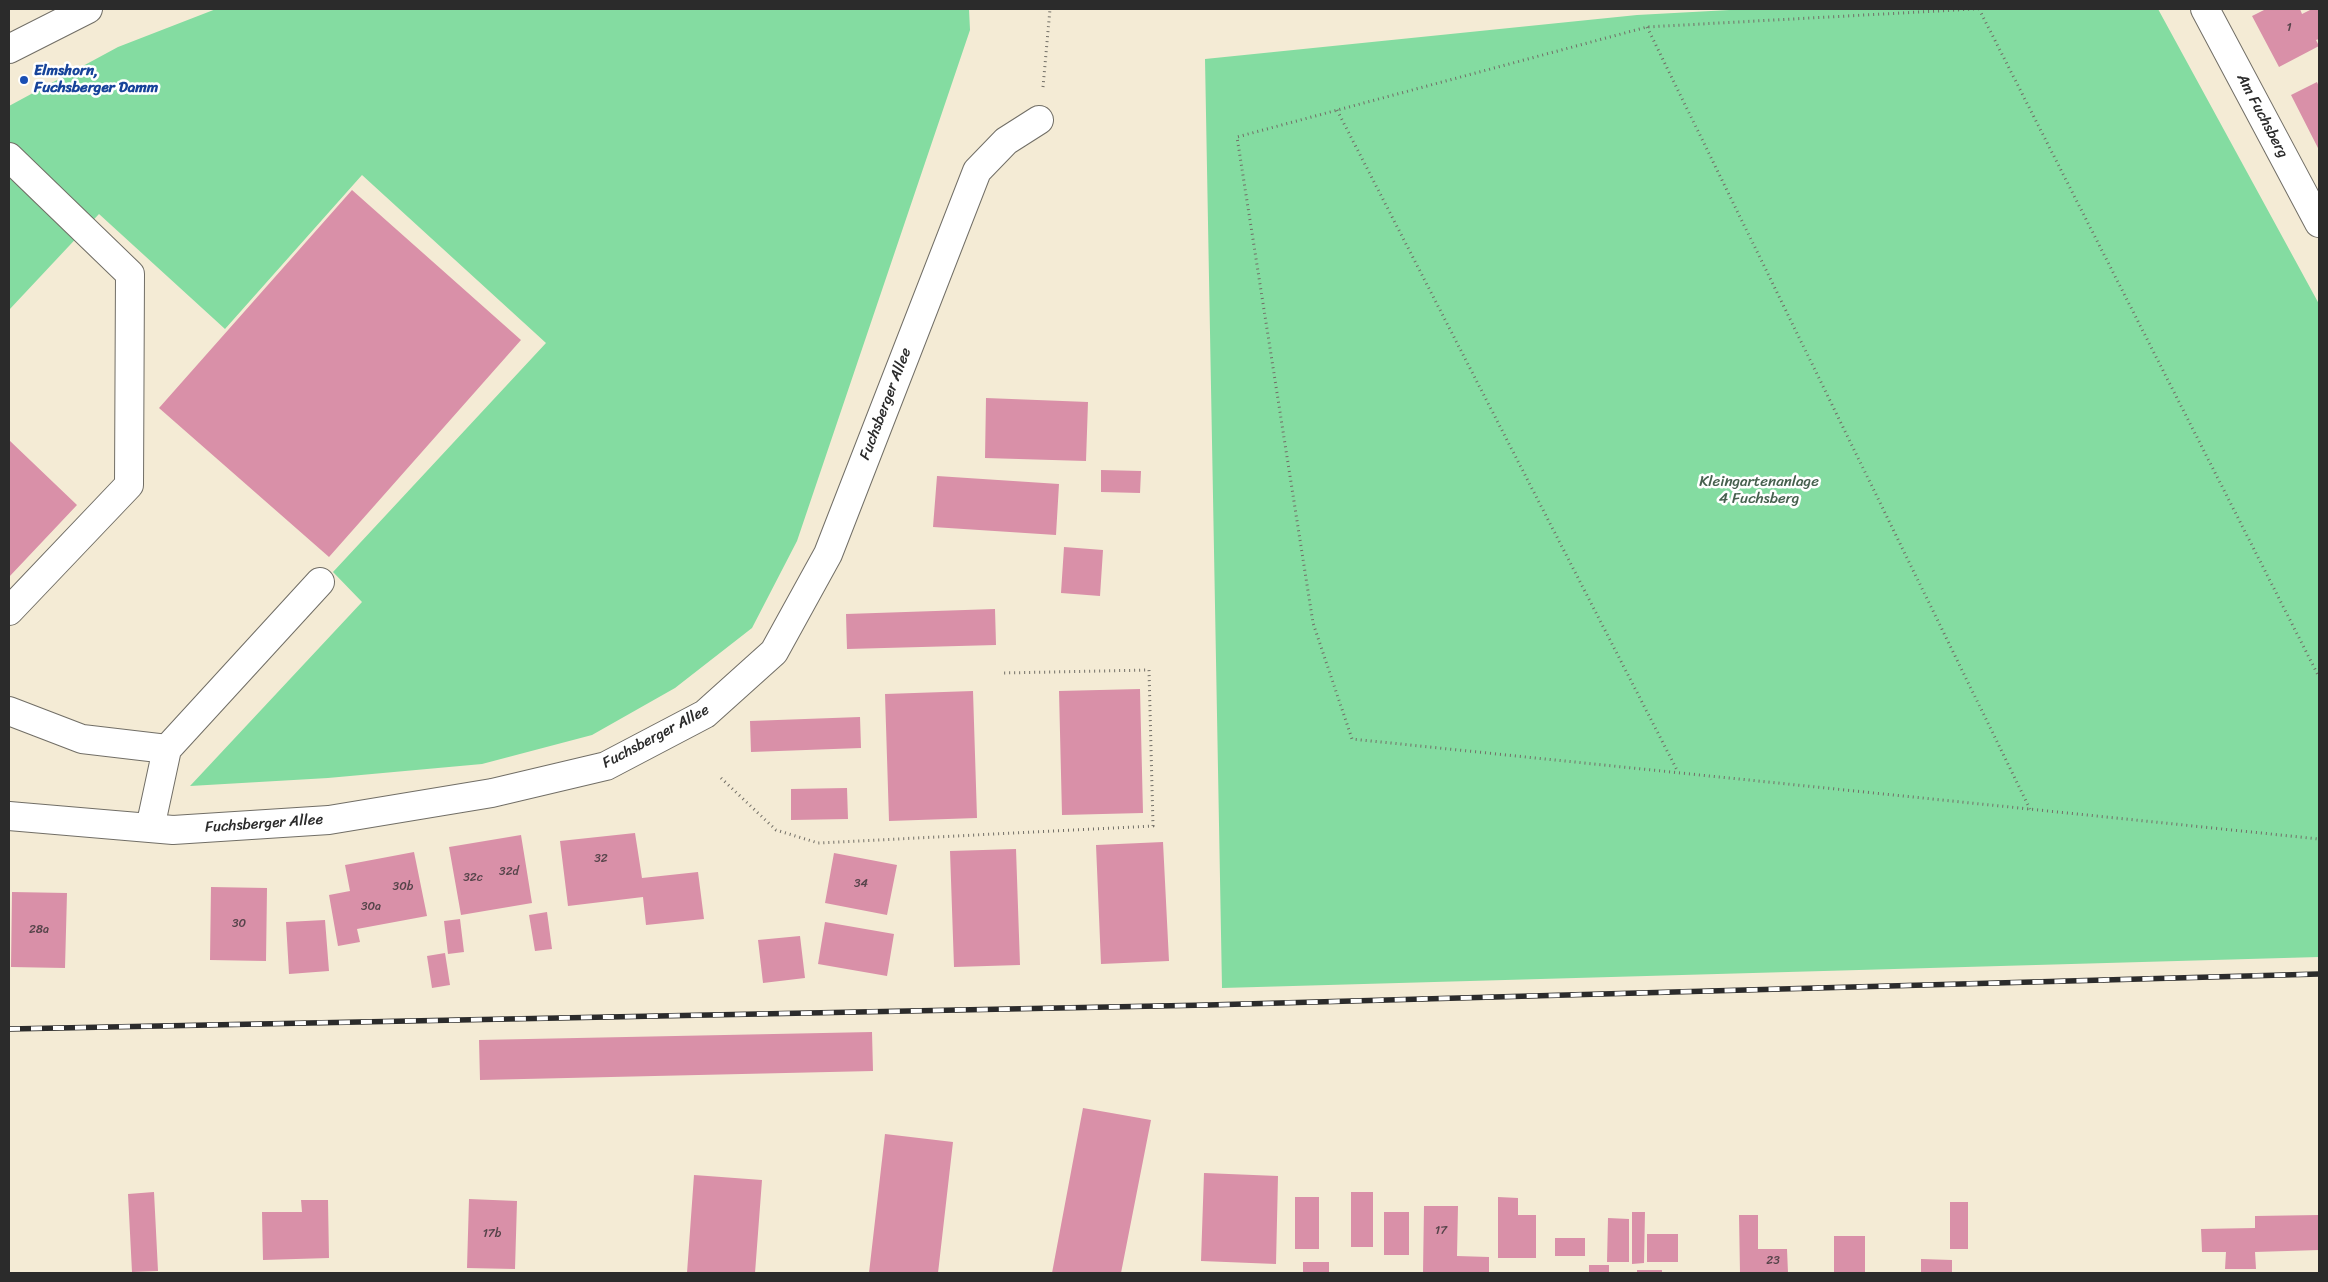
<!DOCTYPE html>
<html>
<head>
<meta charset="utf-8">
<style>
  body { margin:0 }
  #map { position:relative; width:2328px; height:1282px; overflow:hidden; background:#f4ebd5; font-family:Sriracha,sans-serif }
  canvas { display:block }
  .frame { position:absolute; inset:0; border:10px solid #2b2b2b; pointer-events:none }
</style>
</head>
<body>
<div id="map">
<canvas width="2328" height="1282"></canvas>
<div class="frame"></div>
</div>
<script>
const ctx = document.querySelector('canvas').getContext('2d');
ctx.lineJoin = 'round';
function paint(path, color) { ctx.fillStyle = color; ctx.fill(path, 'evenodd'); }
const poly = rows => new Path2D(rows.map(r => 'M' + r).join(''));
function trace(path, color, width, dash) { ctx.strokeStyle = color; ctx.lineWidth = width; ctx.lineCap = dash ? 'butt' : 'round'; ctx.setLineDash(dash || []); ctx.stroke(path); }
function label(font, color, halo, rows, align = 'center') {
  ctx.font = font + ' Sriracha,sans-serif'; ctx.lineWidth = 5; ctx.setLineDash([]); ctx.textBaseline = 'middle'; ctx.strokeStyle = halo; ctx.fillStyle = color; for (const [text, x, y, turn = 0] of rows) {
    ctx.save(); ctx.translate(x, y); ctx.rotate((+turn || 0) * Math.PI / 180); ctx.textAlign = isNaN(turn) ? turn : align; if (halo) ctx.strokeText(text, 0, 0); ctx.fillText(text, 0, 0); ctx.restore();
  }
}
paint(poly([
  [216,9,969,9,970,30,797,541,752,628,675,688,592,735,482,764,328,778,190,786,362,602,333,572,546,343,362,175,225,329,99,214,9,310,9,106,118,47],
  [1748,9,2158,9,2319,304,2319,957,1222,988,1205,59,1637,15]
]), '#84dca1');
paint(poly([
  [2266,9,2300,9,2302,14,2312,9,2319,9,2319,39,2316,40,2319,46,2279,67,2252,16],
  [2317,82,2319,87,2319,150,2291,95],
  [352,190,521,340,329,557,159,408],
  [986,398,1088,402,1086,461,985,458],
  [9,440,77,505,9,577],
  [1101,470,1141,471,1140,493,1101,492],
  [937,476,1059,484,1056,535,933,527],
  [1064,547,1103,550,1100,596,1061,593],
  [995,609,996,645,847,649,846,614],
  [1140,689,1143,813,1062,815,1059,691],
  [973,691,977,818,889,821,885,694],
  [860,717,861,748,751,752,750,721],
  [847,788,848,819,791,820,791,789],
  [635,833,642,878,698,872,704,919,646,925,643,897,568,906,560,841],
  [521,835,532,903,461,915,449,847],
  [1163,842,1169,961,1101,964,1096,845],
  [1016,849,1020,965,954,967,950,851],
  [414,852,427,916,357,929,360,942,338,946,329,895,350,891,345,865],
  [834,853,897,865,887,915,825,903],
  [211,887,267,888,266,961,210,960],
  [12,892,67,893,65,968,11,967],
  [547,912,552,949,535,951,529,915],
  [460,919,464,952,448,954,444,921],
  [325,920,329,971,289,974,286,922],
  [825,922,894,934,887,976,818,964],
  [800,936,805,978,763,983,758,940],
  [445,953,450,985,432,988,427,956],
  [872,1032,873,1071,480,1080,479,1040],
  [1083,1108,1151,1120,1121,1273,1052,1273],
  [885,1134,953,1142,938,1273,869,1273],
  [1204,1173,1278,1176,1276,1264,1201,1261],
  [694,1175,762,1180,755,1273,687,1273],
  [154,1192,158,1271,132,1272,128,1194],
  [1351,1192,1373,1192,1373,1247,1351,1247],
  [1295,1197,1319,1197,1319,1249,1295,1249],
  [1498,1197,1518,1198,1518,1215,1536,1215,1536,1258,1498,1258],
  [469,1199,517,1201,515,1269,467,1268],
  [301,1200,328,1200,329,1258,263,1260,262,1212,302,1212],
  [1950,1202,1968,1202,1968,1249,1950,1249],
  [1424,1206,1458,1206,1457,1256,1489,1257,1489,1273,1423,1273],
  [1384,1212,1409,1212,1409,1255,1384,1255],
  [1632,1212,1645,1212,1644,1263,1632,1264],
  [1739,1215,1758,1215,1758,1249,1787,1249,1788,1273,1740,1273],
  [2319,1215,2319,1250,2255,1252,2256,1269,2225,1269,2226,1252,2202,1252,2201,1229,2255,1228,2255,1216],
  [1608,1218,1629,1219,1629,1262,1607,1262],
  [1647,1234,1678,1234,1678,1262,1647,1262],
  [1834,1236,1865,1236,1865,1273,1834,1273],
  [1555,1238,1585,1238,1585,1256,1555,1256],
  [1921,1259,1952,1260,1952,1273,1921,1273],
  [1303,1262,1329,1262,1329,1273,1303,1273],
  [1589,1265,1609,1265,1609,1273,1589,1273],
  [1637,1270,1662,1270,1662,1273,1637,1273]
]), '#d990a8');
const minor = poly([
  [2205,9,2319,223],
  [9,49,88,9],
  [9,157,130,274,129,485,9,611],
  [9,711,82,739,167,749],
  [9,816,173,830,329,820,492,793,606,766,705,714,774,652,828,554,977,171,1006,141,1039,120],
  [150,828,167,749,320,582]
]);
trace(minor, '#716e66', 30);
trace(poly([
  [1974,9,1647,27,1237,137,1313,623,1352,739,2319,839],
  [1979,9,2319,677],
  [1647,27,2030,809],
  [1043,87,1050,9],
  [1337,110,1678,772],
  [721,778,776,830,818,843,1153,826,1149,670,1003,673]
]), '#716e66', 3, [1, 4]);
trace(minor, '#fff', 28);
const rail = poly([
  [9,1029,1208,1005,2319,974]
]);
trace(rail, '#2b2b2b', 5.5);
trace(rail, '#fff', 4, [11]);
for (const [x, y, r, color] of [
  [24,80,5,"#1a4fb4"]
]) { const dot = new Path2D(); dot.arc(x, y, r, 0, 2 * Math.PI); ctx.fillStyle = color; ctx.fill(dot); trace(dot, '#fff', 2); }
label('12px', '#56444a', null, [
  ["1",2289,28],
  ["32",601,859],
  ["32d",509,872],
  ["32c",473,878],
  ["34",861,884],
  ["30b",403,887],
  ["30a",371,907],
  ["30",239,924],
  ["28a",39,930],
  ["17",1441,1231],
  ["17b",492,1234],
  ["23",1773,1261]
]);
label('bold 15px', '#164399', '#fff', [
  ["Elmshorn,",34,71],
  ["Fuchsberger Damm",34,88]
], 'left');
label('15px', '#2b2b2b', '#fff', [
  ["Am Fuchsberg",2262,116,62],
  ["Fuchsberger Allee",886,404,-69],
  ["Fuchsberger Allee",656,737,-28],
  ["Fuchsberger Allee",264,824,-4]
]);
label('15px', '#46604e', '#fff', [
  ["Kleingartenanlage",1759,482],
  ["4 Fuchsberg",1759,499]
]);
</script>
</body>
</html>
